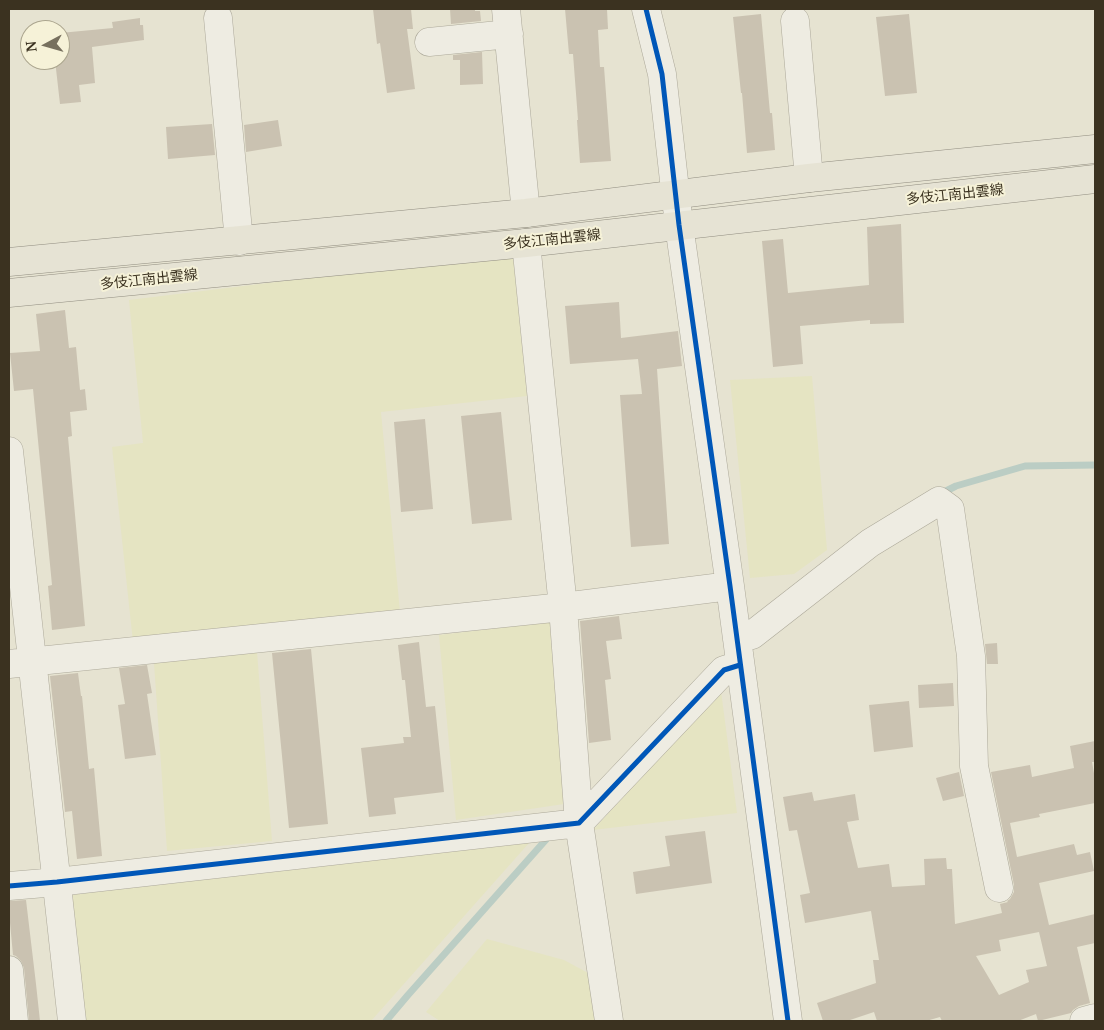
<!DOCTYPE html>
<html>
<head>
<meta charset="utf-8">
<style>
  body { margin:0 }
  #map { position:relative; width:1104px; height:1030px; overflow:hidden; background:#e6e3d1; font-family:"Noto Serif",serif }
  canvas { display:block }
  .frame { position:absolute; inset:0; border:10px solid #3b3220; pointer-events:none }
  .north { position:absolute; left:20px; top:20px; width:50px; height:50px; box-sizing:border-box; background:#f6f2d8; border:1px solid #aba58e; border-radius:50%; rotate:264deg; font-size:14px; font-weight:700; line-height:20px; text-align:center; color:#3b3220 }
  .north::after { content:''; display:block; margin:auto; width:18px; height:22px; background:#77705e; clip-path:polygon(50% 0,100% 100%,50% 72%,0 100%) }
</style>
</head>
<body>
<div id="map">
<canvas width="1104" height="1030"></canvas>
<div class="frame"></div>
<div class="north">N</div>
</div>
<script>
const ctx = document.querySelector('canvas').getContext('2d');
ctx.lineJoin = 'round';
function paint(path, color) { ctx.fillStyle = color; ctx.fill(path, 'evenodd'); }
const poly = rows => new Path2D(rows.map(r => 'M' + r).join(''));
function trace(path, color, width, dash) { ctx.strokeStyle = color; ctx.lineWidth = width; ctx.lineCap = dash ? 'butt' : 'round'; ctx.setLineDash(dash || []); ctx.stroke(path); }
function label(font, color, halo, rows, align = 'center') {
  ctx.font = font + ' "Noto Serif","Noto Sans JP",serif'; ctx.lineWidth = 4; ctx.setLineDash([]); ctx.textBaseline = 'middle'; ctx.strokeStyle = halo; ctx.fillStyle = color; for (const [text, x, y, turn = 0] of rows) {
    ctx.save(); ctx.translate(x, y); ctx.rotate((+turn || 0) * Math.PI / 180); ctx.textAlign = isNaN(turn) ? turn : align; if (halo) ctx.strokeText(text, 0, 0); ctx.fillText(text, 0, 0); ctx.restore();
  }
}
paint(poly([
  [513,253,527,396,381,412,400,612,133,642,112,447,143,443,129,300],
  [812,376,827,550,794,574,750,578,730,380],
  [550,622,564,804,456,820,439,635],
  [257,652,272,841,167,851,154,663],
  [721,691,737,813,593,830],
  [529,843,371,1021,85,1021,70,895],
  [487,939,564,960,590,974,596,1021,440,1021,426,1012]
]), '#e5e4c2');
trace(poly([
  [940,494,956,486,1025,466,1095,465],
  [386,1021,408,995,551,834]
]), '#bbcdc4', 7);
paint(poly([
  [373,9,411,9,413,29,407,29,415,89,387,93,380,43,377,44],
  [450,9,475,9,475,11,480,11,481,21,451,24],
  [565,9,607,9,608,29,598,30,600,67,604,67,611,161,580,163,577,120,578,120,573,54,569,54],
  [761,14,770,113,772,113,775,150,747,153,742,93,741,93,733,17],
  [909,14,917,93,885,96,876,17],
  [140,18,140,25,143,25,144,40,92,47,95,83,79,85,81,102,60,104,55,60,60,60,60,33,113,28,112,22],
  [482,52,483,84,460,85,460,60,453,60,453,55],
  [278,120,282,146,246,152,244,125],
  [212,124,215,155,168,159,166,127],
  [901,224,904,323,870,324,870,320,800,326,803,364,773,367,762,241,783,239,788,293,869,285,867,227],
  [619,302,621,338,678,331,682,366,657,369,669,544,631,547,620,395,642,394,638,359,570,364,565,306],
  [65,310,69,348,76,347,80,390,85,389,87,410,70,412,72,436,68,437,85,626,52,630,48,586,52,585,33,389,14,391,10,353,40,351,36,314],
  [501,412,512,520,472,524,461,416],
  [425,419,433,509,401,512,394,422],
  [619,616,622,639,606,641,611,679,605,680,611,740,589,743,580,621],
  [419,642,426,707,435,706,444,792,394,798,396,814,369,817,361,748,404,743,403,737,411,737,405,680,402,680,398,645],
  [997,643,998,664,987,664,985,644],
  [311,649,328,824,289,828,272,653],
  [147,665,152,693,147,694,156,755,125,759,118,705,125,704,119,668],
  [78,673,81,696,82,696,89,769,94,768,102,856,77,859,72,811,65,812,50,676],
  [953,683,954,706,919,708,918,685],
  [909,701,913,747,874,752,869,705],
  [1095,741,1095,762,1092,762,1095,779,1095,803,1039,814,1040,817,1010,823,1017,857,1074,844,1077,855,1090,852,1094,871,1039,883,1049,925,1095,914,1095,943,1077,947,1090,1003,1079,1006,1073,1010,1071,1013,1038,1021,1036,1014,1018,1021,942,1021,940,1017,926,1021,877,1021,874,1012,847,1021,823,1021,817,1003,876,983,873,960,879,960,871,911,805,923,800,895,810,893,797,830,789,831,783,797,812,792,814,801,855,794,859,820,847,822,858,868,889,864,892,887,925,885,924,859,946,858,947,869,952,869,955,924,1002,913,1000,904,1008,902,1007,901,1010,899,1014,892,1014,885,991,772,1030,765,1032,777,1074,768,1070,746],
  [1039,932,1047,966,1026,970,1029,982,999,995,976,956,1001,951,999,940],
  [959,772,964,796,943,801,936,778],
  [705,831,712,883,636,894,633,872,670,866,665,836],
  [26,900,36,984,40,1021,29,1021,24,968,21,961,16,956,13,955,9,912,9,901]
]), '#cac2b1');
const minor = poly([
  [506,9,526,213],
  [646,9,662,74,679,225,730,586,788,1021],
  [218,18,239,241],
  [795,21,809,178],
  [429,42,509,34],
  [526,243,563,607,579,823,609,1021],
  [9,451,72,1021],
  [737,639,752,635,870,543,939,501,950,509,971,656,974,766,999,888],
  [9,664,563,607,730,586],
  [9,886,57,882,579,823,724,670,740,665],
  [9,970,14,1021],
  [1084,1021,1095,1018]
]);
const major = poly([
  [9,262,526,213,809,178,1095,149],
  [9,293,526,243,1095,179]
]);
trace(minor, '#aca899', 29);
trace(major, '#918d80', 29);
trace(minor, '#eeece2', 28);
trace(major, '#e6e3d4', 28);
trace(poly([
  [646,9,662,74,679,225,730,586,788,1021],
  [9,886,57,882,579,823,724,670,740,665]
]), '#0057b8', 5);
label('14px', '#3b3220', '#f6f2d8', [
  ["多伎江南出雲線",955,195,-6],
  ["多伎江南出雲線",552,240,-6],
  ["多伎江南出雲線",149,280,-6]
]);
</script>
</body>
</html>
